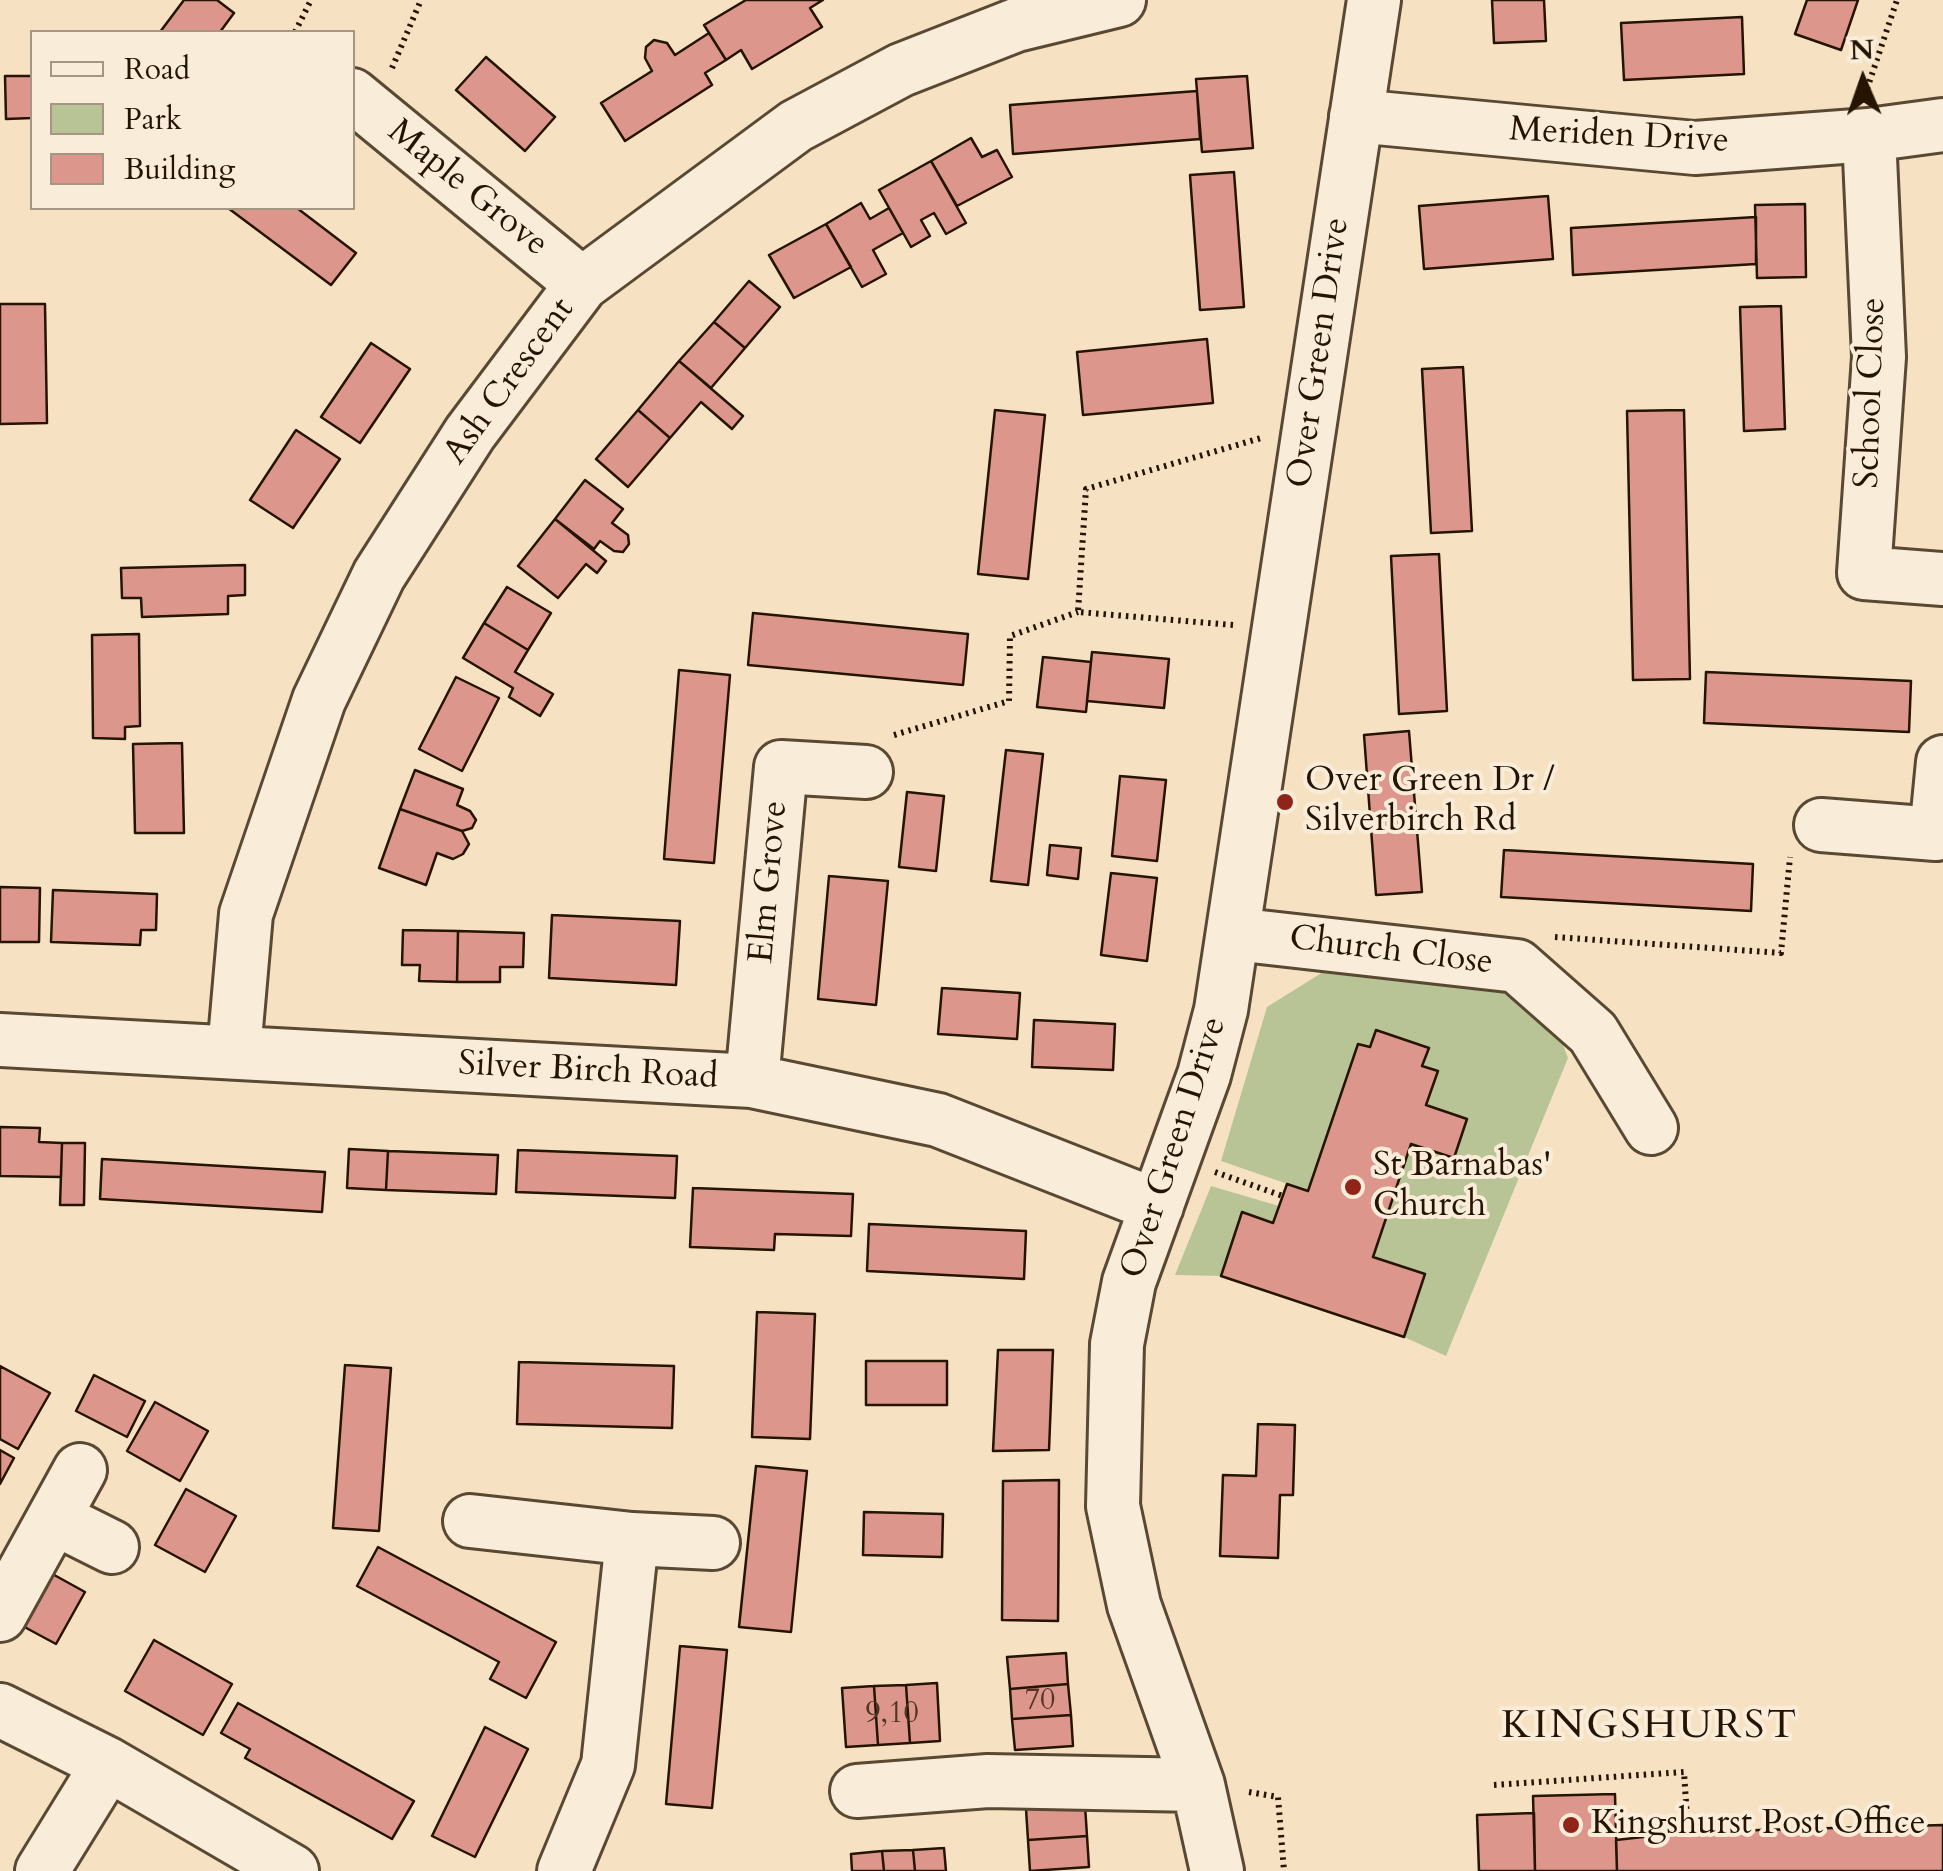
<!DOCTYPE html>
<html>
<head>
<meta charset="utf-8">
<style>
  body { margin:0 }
  #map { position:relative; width:1943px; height:1871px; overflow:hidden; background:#f6e2c3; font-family:Cardo,serif }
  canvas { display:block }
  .legend { position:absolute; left:30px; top:30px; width:325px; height:180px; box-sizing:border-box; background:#f9ecd8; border:2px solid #a49682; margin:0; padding:12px 18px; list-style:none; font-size:30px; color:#251401 }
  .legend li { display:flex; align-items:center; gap:20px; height:50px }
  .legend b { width:50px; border:2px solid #a49682 }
  .north { position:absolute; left:1813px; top:30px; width:100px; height:100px; -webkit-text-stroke:8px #f9ecd8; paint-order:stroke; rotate:358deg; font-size:28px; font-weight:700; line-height:40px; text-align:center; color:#251401 }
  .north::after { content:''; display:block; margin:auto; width:35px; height:45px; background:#251401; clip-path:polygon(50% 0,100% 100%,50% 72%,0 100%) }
</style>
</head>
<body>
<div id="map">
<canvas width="1943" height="1871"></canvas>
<ul class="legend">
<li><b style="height:12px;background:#f9ecd8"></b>Road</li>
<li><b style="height:28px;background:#b9c496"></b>Park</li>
<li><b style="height:28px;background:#dd968b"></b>Building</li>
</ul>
<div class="north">N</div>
</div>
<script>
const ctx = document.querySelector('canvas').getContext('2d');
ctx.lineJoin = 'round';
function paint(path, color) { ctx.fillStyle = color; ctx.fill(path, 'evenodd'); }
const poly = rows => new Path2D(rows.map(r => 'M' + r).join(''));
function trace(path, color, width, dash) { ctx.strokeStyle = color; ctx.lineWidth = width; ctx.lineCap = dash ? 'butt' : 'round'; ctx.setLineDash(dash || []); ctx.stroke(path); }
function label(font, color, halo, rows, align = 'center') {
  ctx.font = font + ' Cardo,serif'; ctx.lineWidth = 8; ctx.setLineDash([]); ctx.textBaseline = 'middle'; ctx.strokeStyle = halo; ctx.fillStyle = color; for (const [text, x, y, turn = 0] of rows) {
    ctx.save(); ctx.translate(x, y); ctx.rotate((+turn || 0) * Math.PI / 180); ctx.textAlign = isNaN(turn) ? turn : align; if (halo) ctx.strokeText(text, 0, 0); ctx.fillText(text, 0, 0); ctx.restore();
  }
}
paint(poly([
  [1323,972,1496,990,1522,1002,1546,1024,1562,1042,1568,1058,1446,1356,1404,1337,1425,1274,1373,1257,1411,1144,1467,1119,1426,1105,1438,1071,1422,1066,1428,1048,1370,1047,1358,1044,1308,1191,1221,1161,1267,1007],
  [1211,1186,1279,1206,1273,1223,1242,1213,1221,1276,1175,1275]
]), '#b9c496');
const building = poly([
  [184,0,217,0,234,13,220,32,160,32,184,0],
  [746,0,823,0,810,8,822,27,752,69,741,50,726,60,704,25,746,0],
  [1492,0,1544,0,1546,41,1494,43,1492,0],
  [1807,0,1858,0,1841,50,1795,34,1807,0],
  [1742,17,1744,74,1624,80,1621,23,1742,17],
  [709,33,726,60,705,73,712,85,625,141,601,103,652,71,645,58,646,47,654,40,667,43,675,55,709,33],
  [486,57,555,117,525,151,456,90,486,57],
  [32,68,32,118,6,119,5,76,32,76,32,68],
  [1247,76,1253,148,1202,152,1196,79,1247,76],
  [1197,91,1200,139,1013,154,1010,105,1197,91],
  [971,138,982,157,997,150,1012,177,957,206,931,161,971,138],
  [931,161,966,223,946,234,934,213,921,220,930,236,911,247,879,190,931,161],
  [1234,172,1244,307,1200,310,1190,175,1234,172],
  [1548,196,1553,259,1424,269,1419,206,1548,196],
  [861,203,870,219,889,208,903,233,873,250,886,274,862,287,826,224,861,203],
  [1805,204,1806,277,1757,278,1755,205,1805,204],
  [228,208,297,208,356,253,331,285,228,208],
  [1756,217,1756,264,1573,275,1571,228,1756,217],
  [826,224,851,267,794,298,769,255,826,224],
  [749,281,780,307,745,348,714,322,749,281],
  [0,304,45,304,47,423,0,424,0,304],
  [1781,306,1785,429,1744,431,1740,307,1781,306],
  [714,322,745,348,711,388,679,361,714,322],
  [1207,339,1213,403,1083,415,1077,352,1207,339],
  [371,343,410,369,360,443,321,417,371,343],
  [679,361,743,416,732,429,701,402,670,438,638,410,679,361],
  [1463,367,1472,531,1431,533,1422,369,1463,367],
  [638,410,670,438,628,487,596,459,638,410],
  [995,410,1045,415,1028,579,978,574,995,410],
  [1684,410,1690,679,1633,680,1627,411,1684,410],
  [296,430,340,459,293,528,250,500,296,430],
  [585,480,623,509,612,523,628,535,629,544,623,552,614,551,600,541,594,549,555,519,585,480],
  [555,519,606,561,597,573,586,564,558,598,518,566,555,519],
  [1439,554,1447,711,1399,714,1391,556,1439,554],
  [245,565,245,595,228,596,228,614,142,617,141,598,122,598,121,568,245,565],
  [507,587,551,613,528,650,484,623,507,587],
  [753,613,968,634,963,685,748,665,753,613],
  [484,623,528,650,515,672,553,694,540,716,509,697,513,688,463,658,484,623],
  [139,634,140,726,125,727,125,739,93,738,92,635,139,634],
  [1092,652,1169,659,1164,708,1087,701,1092,652],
  [1043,657,1091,662,1086,712,1037,707,1043,657],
  [679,670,730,675,714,863,664,859,679,670],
  [1706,672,1911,681,1909,732,1704,723,1706,672],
  [456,677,499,698,462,771,419,749,456,677],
  [1409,731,1422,892,1376,895,1364,735,1409,731],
  [182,743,184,833,135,833,133,744,182,743],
  [1006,750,1043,754,1028,885,991,881,1006,750],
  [415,770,463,789,457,805,470,811,476,820,472,828,462,831,400,809,415,770],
  [1120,776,1166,780,1157,861,1112,856,1120,776],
  [907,792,944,796,936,871,899,867,907,792],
  [400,809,462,831,469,844,463,854,453,859,437,853,426,885,379,868,400,809],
  [1050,845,1081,848,1078,879,1047,875,1050,845],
  [1504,850,1753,864,1751,911,1501,897,1504,850],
  [1111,873,1157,878,1147,961,1101,955,1111,873],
  [829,876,888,881,876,1005,818,999,829,876],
  [0,887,40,888,39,942,0,942,0,887],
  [53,890,157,894,156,930,141,930,140,945,51,942,53,890],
  [552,915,680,921,676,985,549,978,552,915],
  [403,930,458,931,457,982,419,981,420,965,402,965,403,930],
  [458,931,524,933,523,967,500,967,500,982,457,982,458,931],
  [942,988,1020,993,1017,1039,938,1034,942,988],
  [1034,1020,1115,1024,1113,1070,1032,1067,1034,1020],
  [1376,1030,1429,1048,1422,1066,1438,1071,1426,1105,1467,1119,1454,1158,1411,1144,1373,1257,1425,1274,1404,1337,1221,1276,1242,1212,1273,1223,1287,1184,1308,1191,1358,1044,1370,1047,1376,1030],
  [0,1127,40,1128,39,1142,62,1143,61,1177,0,1176,0,1127],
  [62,1143,85,1143,84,1205,60,1205,62,1143],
  [349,1149,388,1151,386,1190,347,1188,349,1149],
  [518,1150,677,1156,675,1198,516,1192,518,1150],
  [388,1151,498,1155,496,1194,386,1190,388,1151],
  [102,1159,325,1172,322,1212,100,1199,102,1159],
  [693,1188,853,1194,851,1236,775,1234,774,1250,690,1247,693,1188],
  [869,1224,1026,1231,1024,1279,867,1271,869,1224],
  [757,1312,815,1314,810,1439,752,1437,757,1312],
  [998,1350,1053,1350,1049,1450,993,1451,998,1350],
  [866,1361,947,1361,947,1405,866,1405,866,1361],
  [519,1362,674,1366,672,1428,517,1424,519,1362],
  [345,1365,391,1368,379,1531,333,1528,345,1365],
  [0,1366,50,1393,18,1449,0,1439,0,1366],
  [94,1375,145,1401,127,1437,76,1411,94,1375],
  [155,1402,208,1431,180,1481,127,1451,155,1402],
  [1258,1424,1295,1425,1293,1495,1280,1495,1278,1558,1220,1556,1223,1475,1256,1476,1258,1424],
  [0,1450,14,1458,0,1484,0,1450],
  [756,1466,807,1471,791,1632,739,1627,756,1466],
  [1059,1480,1058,1621,1002,1620,1003,1481,1059,1480],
  [186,1489,236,1516,205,1572,155,1545,186,1489],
  [864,1512,943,1514,942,1557,863,1555,864,1512],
  [378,1547,556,1642,526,1698,490,1679,499,1662,357,1586,378,1547],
  [47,1571,85,1592,56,1644,17,1623,47,1571],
  [154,1640,232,1684,203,1735,125,1691,154,1640],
  [680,1646,727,1650,712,1808,666,1804,680,1646],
  [1066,1653,1068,1684,1010,1689,1007,1657,1066,1653],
  [937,1683,940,1741,910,1743,906,1685,937,1683],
  [1068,1684,1071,1715,1012,1719,1010,1689,1068,1684],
  [906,1685,910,1743,878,1745,874,1686,906,1685],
  [874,1686,878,1745,846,1747,842,1688,874,1686],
  [238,1703,414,1801,392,1839,245,1758,250,1749,221,1733,238,1703],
  [1071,1715,1073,1746,1015,1750,1012,1719,1071,1715],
  [485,1727,528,1749,475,1857,432,1836,485,1727],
  [1615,1794,1617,1871,1535,1871,1533,1796,1615,1794],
  [1085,1805,1087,1836,1028,1840,1026,1809,1085,1805],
  [1534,1813,1535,1871,1479,1871,1477,1815,1534,1813],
  [1943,1825,1943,1871,1617,1871,1616,1840,1688,1832,1943,1825],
  [1087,1836,1089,1867,1030,1871,1028,1840,1087,1836],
  [944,1848,946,1871,915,1871,913,1850,944,1848],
  [913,1850,915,1871,884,1871,882,1851,913,1850],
  [882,1851,884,1871,852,1871,851,1854,882,1851]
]);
paint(building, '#dd968b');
trace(building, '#251401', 2.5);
const minor = poly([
  [352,95,582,284],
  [1356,116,1695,148,1869,135,1943,125],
  [1869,135,1879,357,1864,573,1943,579],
  [1821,825,1936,834,1943,762],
  [1234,934,1517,966,1593,1033,1651,1128],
  [0,1040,752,1081,938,1120,1157,1206],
  [234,1051,246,914,319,700,379,575,470,433,582,284,796,126,901,70,1016,25,1119,0],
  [752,1081,781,767,866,772],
  [54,1518,112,1547],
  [470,1521,632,1539,713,1543],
  [0,1615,80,1470],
  [0,1710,108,1764,292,1871],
  [857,1791,988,1781,1198,1785],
  [42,1871,108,1764],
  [564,1871,608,1765,632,1539],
  [1217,1871,1198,1785,1134,1605,1113,1506,1117,1344,1129,1282,1204,1075,1221,1010,1374,0]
]);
trace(minor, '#594832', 58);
trace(poly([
  [295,32,311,0],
  [392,68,421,0],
  [1867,89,1897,0],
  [1233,625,1078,612,1086,489,1261,438],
  [894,735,1009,701,1010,636,1078,612],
  [1555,937,1781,953,1790,857],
  [1215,1172,1283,1196],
  [1494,1785,1684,1772,1688,1832],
  [1249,1792,1278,1797,1284,1871]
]), '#251401', 6, [2.5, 5]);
trace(minor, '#f9ecd8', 52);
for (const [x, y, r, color] of [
  [1285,802,10,"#8f2418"],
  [1353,1187,10,"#8f2418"],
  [1571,1825,10,"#8f2418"]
]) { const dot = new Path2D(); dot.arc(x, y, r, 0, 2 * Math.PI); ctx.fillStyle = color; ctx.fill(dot); trace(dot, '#f9ecd8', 4); }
label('30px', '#533424', null, [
  ["70",1040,1702],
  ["9,10",892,1715]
]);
label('35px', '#251401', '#f9ecd8', [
  ["Meriden Drive",1619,137,3],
  ["Maple Grove",467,189,39],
  ["Over Green Drive",1320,353,-82],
  ["Ash Crescent",510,382,-54],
  ["School Close",1872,393,-88],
  ["Elm Grove",770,882,-85],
  ["Church Close",1391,952,7],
  ["Silver Birch Road",588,1072,3],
  ["Over Green Drive",1175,1148,-72]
]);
label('35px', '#251401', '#f9ecd8', [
  ["Over Green Dr /",1305,782],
  ["Silverbirch Rd",1305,822],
  ["St Barnabas'",1373,1167],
  ["Church",1373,1207],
  ["Kingshurst Post Office",1591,1825]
], 'left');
ctx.letterSpacing = '2.5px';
label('40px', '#251401', '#f9ecd8', [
  ["KINGSHURST",1650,1728]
]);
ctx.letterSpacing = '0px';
</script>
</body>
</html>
